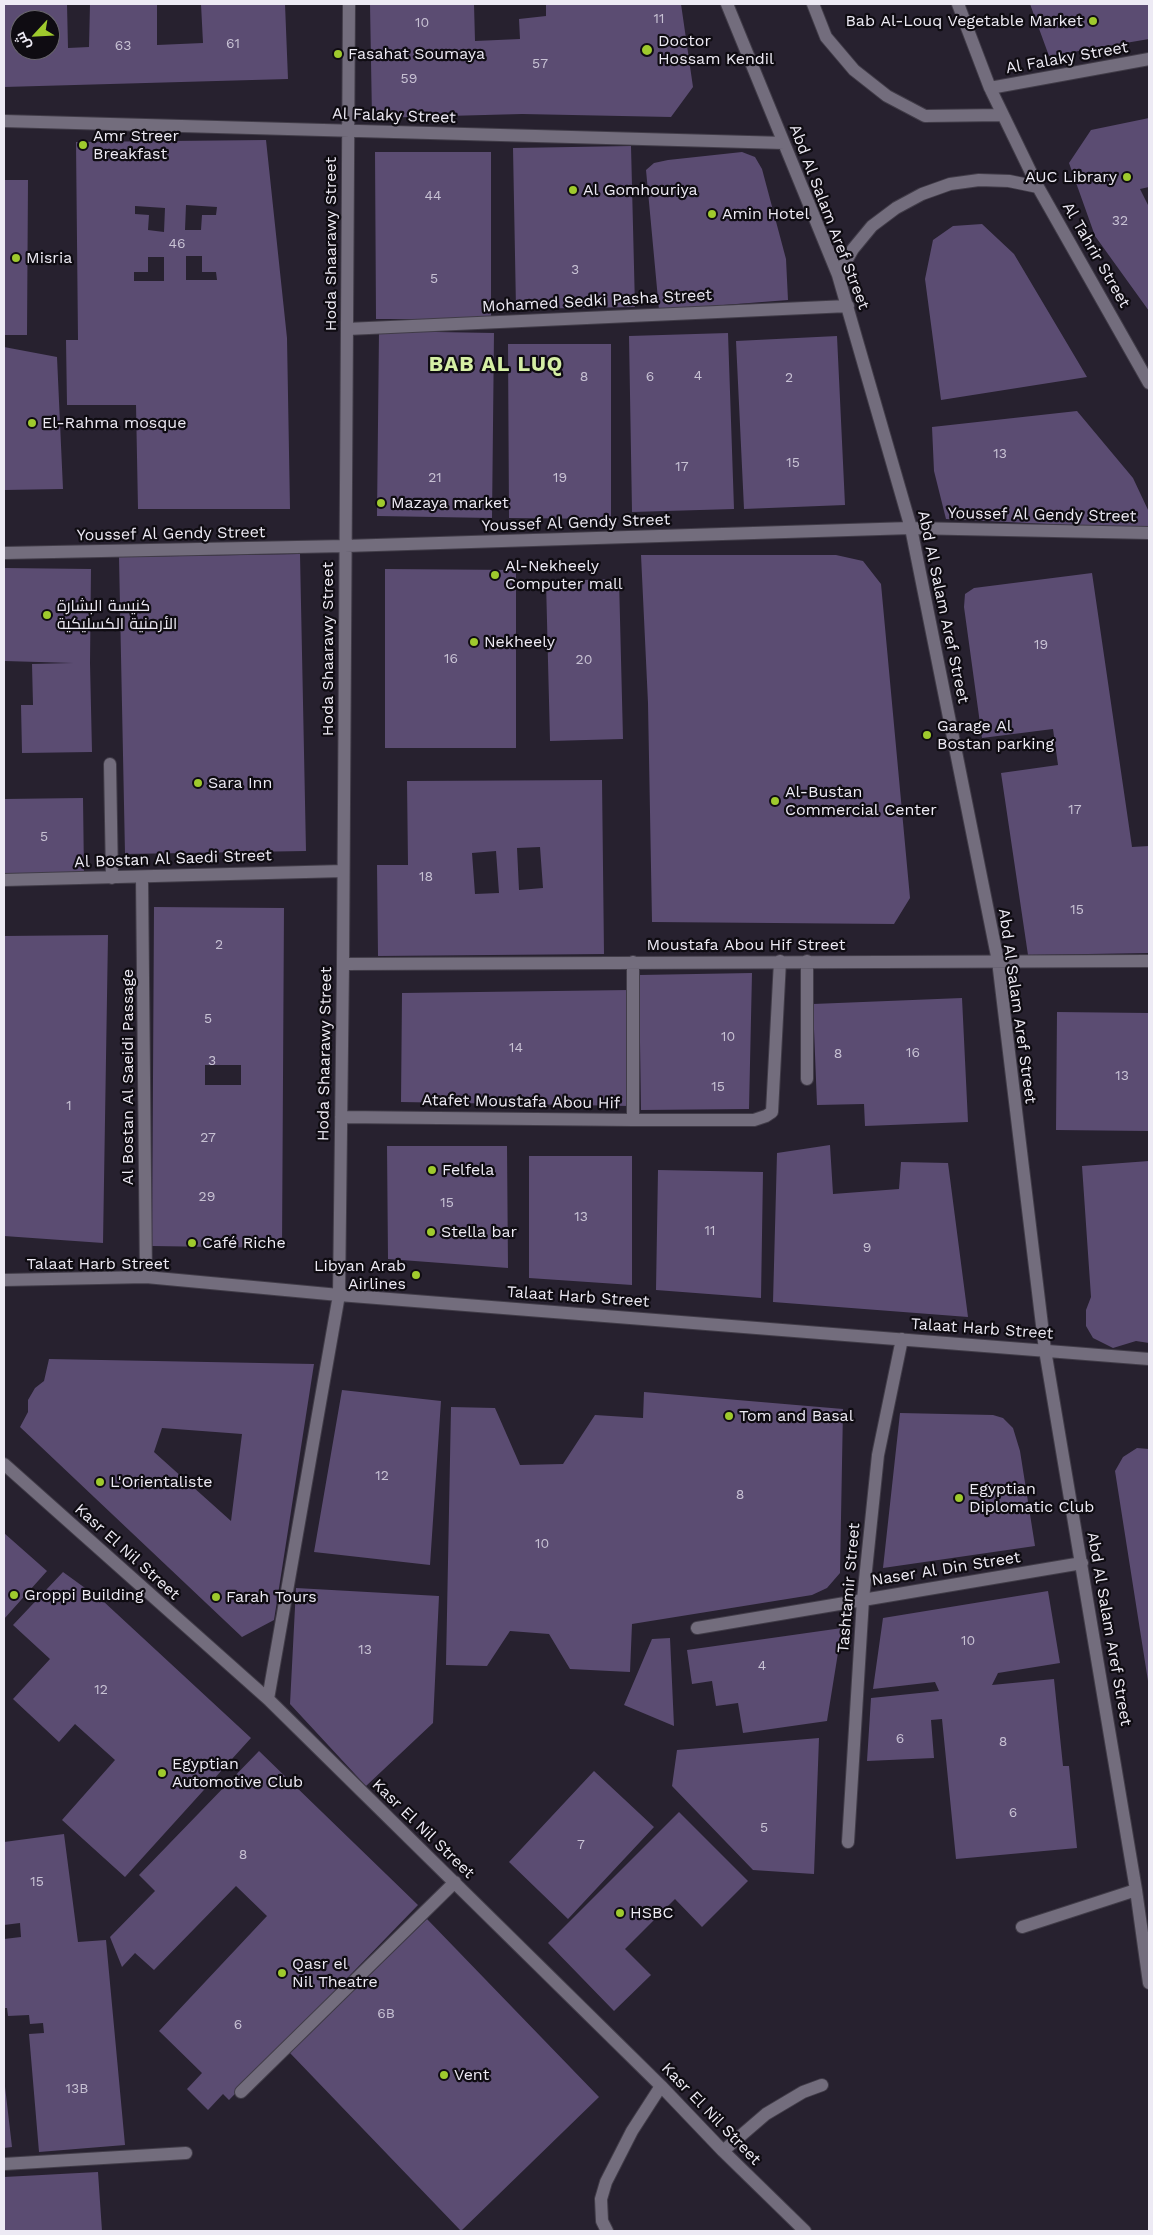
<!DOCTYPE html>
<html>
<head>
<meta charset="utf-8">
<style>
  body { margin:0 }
  #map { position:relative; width:1153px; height:2235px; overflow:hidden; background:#27212f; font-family:"Work Sans",Cairo,sans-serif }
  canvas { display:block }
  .frame { position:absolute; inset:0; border:5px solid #edeaf4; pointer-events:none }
  .north { position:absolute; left:10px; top:10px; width:50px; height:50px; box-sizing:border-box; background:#0f0c12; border:1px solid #68656c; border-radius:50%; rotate:245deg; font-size:14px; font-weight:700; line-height:20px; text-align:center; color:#edeaf4 }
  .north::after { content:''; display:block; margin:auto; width:18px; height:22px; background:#9fca2d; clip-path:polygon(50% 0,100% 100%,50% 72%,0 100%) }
</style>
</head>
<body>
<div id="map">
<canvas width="1153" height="2235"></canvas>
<div class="frame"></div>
<div class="north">ش</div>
</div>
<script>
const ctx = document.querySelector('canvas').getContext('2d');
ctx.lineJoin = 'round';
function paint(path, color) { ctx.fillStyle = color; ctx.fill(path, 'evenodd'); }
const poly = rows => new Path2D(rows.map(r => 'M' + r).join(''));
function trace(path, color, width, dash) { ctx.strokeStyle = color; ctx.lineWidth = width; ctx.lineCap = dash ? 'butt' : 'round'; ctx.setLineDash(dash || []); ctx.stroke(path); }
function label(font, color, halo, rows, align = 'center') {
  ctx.font = font + ' "Work Sans",Cairo,sans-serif'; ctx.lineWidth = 4.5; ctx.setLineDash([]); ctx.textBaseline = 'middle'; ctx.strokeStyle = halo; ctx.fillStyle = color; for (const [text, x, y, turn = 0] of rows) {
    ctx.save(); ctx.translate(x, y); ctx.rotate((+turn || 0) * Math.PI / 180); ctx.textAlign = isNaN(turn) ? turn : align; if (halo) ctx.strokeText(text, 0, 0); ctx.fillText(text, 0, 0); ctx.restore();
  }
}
paint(poly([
  [4,4,67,4,68,48,89,47,90,4,157,4,157,45,203,43,201,4,285,4,288,79,4,87],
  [20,20,50,20,50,50,20,50],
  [370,4,474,4,475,41,520,39,519,19,546,16,546,4,681,4,693,87,671,117,522,114,372,118],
  [1030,4,1149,4,1149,39,1049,56],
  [1149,118,1149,187,1140,189,1149,207,1149,311,1095,236,1069,163,1091,130],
  [266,140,287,338,290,509,138,509,136,405,67,405,66,340,78,340,76,142],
  [186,205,217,207,216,215,202,215,201,230,185,230],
  [135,206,165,208,164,232,148,230,149,215,135,214],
  [186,256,202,256,202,272,216,272,217,280,186,280],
  [148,257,164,257,164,281,134,281,134,272,148,272],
  [631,146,635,307,516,309,513,148],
  [375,152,491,152,491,319,376,319],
  [742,152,755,157,762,169,786,259,788,300,659,310,646,170,654,163,668,160],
  [4,180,28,180,27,335,4,335],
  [982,224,1014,254,1087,377,941,400,925,279,933,240,953,226],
  [379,331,494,333,492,518,377,516],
  [728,333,734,509,632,512,629,336],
  [837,336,845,505,744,509,736,341],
  [508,344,611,344,611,519,509,518],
  [4,347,57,357,63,489,4,490],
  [1077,411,1133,478,1149,512,1149,529,946,519,934,471,932,427],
  [300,554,306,851,125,854,119,557],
  [641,555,836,555,863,561,881,584,910,898,894,924,652,922,648,703],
  [4,568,91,569,90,663,92,752,22,753,21,705,33,705,32,664,73,663,4,661],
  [385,569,516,570,516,748,385,748],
  [1092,573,1132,847,1149,846,1149,953,1028,955,1001,773,1058,765,1053,729,982,738,964,607,965,594,974,588],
  [619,579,623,739,550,741,546,581],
  [602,780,604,954,378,956,377,865,408,865,407,781],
  [540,847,543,888,519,890,517,848],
  [496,851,499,893,475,894,472,853],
  [83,798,84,875,4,876,4,799],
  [154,907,284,908,282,1248,152,1246],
  [205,1065,241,1065,241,1085,205,1085],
  [108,935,103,1243,4,1236,4,936],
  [752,973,749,1109,641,1110,639,975],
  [630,990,629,1106,401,1102,402,993],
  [962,998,968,1122,865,1126,864,1104,817,1105,813,1004],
  [1057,1012,1149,1013,1149,1131,1056,1130],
  [830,1145,833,1194,899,1189,901,1162,948,1163,968,1317,773,1302,777,1153],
  [387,1146,507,1146,508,1268,388,1259],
  [529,1156,632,1156,632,1285,529,1278],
  [1149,1161,1149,1343,1136,1341,1113,1348,1093,1338,1086,1326,1086,1310,1091,1297,1082,1166],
  [658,1170,763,1172,761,1298,656,1290],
  [49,1359,314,1364,274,1620,242,1637,20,1427,28,1412,28,1400,35,1388,44,1381],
  [162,1428,242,1434,231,1521,154,1452],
  [342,1390,441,1401,430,1565,314,1552],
  [644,1392,843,1409,840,1573,827,1588,812,1595,632,1624,630,1672,570,1669,549,1634,510,1631,487,1666,446,1665,451,1407,495,1408,520,1465,563,1464,595,1415,643,1418],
  [900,1413,993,1415,1003,1418,1013,1428,1020,1451,1035,1546,883,1568],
  [1137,1448,1149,1449,1148,1681,1115,1471,1123,1457],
  [4,1533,47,1571,4,1619],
  [63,1572,103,1601,251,1738,125,1877,62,1820,115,1760,75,1724,59,1742,13,1699,50,1659,13,1625],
  [296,1588,439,1596,433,1723,366,1786,290,1704],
  [1048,1591,1060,1663,998,1673,992,1685,1054,1679,1063,1766,1069,1766,1077,1848,956,1859,942,1719,931,1720,934,1758,867,1761,871,1698,939,1691,935,1682,873,1689,883,1618],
  [842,1628,827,1721,743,1733,738,1703,716,1706,712,1681,692,1684,687,1650],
  [670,1638,674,1726,624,1705,652,1639],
  [819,1738,814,1874,753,1870,672,1786,677,1750],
  [259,1751,418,1905,229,2100,223,2094,208,2110,187,2089,202,2073,159,2031,267,1916,236,1886,154,1970,135,1953,122,1967,110,1937,155,1891,139,1875],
  [594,1771,654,1827,568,1919,509,1862],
  [679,1812,748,1881,702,1927,675,1899,625,1949,651,1975,614,2011,548,1943],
  [64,1834,78,1942,106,1940,125,2145,39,2152,29,2034,44,2033,43,2023,30,2024,29,2015,8,2016,7,2008,4,2008,4,1939,21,1937,20,1923,4,1925,4,1842],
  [427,1919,599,2097,461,2231,290,2053],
  [4,2078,12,2147,4,2148],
  [98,2172,102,2231,4,2231,4,2177]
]), '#5b4c72');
const minor = poly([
  [727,4,838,275,911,528,998,961,1045,1350,1136,1890,1149,1983],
  [813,4,826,37,854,70,887,96,925,116,1002,115],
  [958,4,990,88,1038,187,1149,383],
  [990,88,1149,59],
  [4,121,784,143],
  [838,275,853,249,872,226,896,208,922,194,950,184,979,180,1009,181,1038,187],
  [347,329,848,306],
  [4,553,345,546,911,528,1149,533],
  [110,764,112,878],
  [142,877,146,1277],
  [4,880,343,871],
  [807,961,807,1079],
  [343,964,1149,961],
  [341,1117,633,1120,633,962],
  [633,1120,754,1120,766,1116,772,1112,780,961],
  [4,1280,146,1277,339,1295,1149,1359],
  [4,1464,268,1699,661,2086,723,2151,805,2231],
  [697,1628,1082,1563],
  [268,1699,339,1295,343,964,349,4],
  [848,1842,863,1599,878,1455,902,1339],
  [1022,1927,1136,1890],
  [241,2092,455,1882],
  [723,2151,766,2114,803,2092,822,2085],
  [4,2164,186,2153],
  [607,2231,602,2221,601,2199,606,2182,632,2131,661,2086]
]);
trace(minor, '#413c48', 14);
trace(minor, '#736d7d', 12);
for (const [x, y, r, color] of [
  [1093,21,5,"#9fca2d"],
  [647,50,6,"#9fca2d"],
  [338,54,5,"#9fca2d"],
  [83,145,5,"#9fca2d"],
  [1127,177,5,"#9fca2d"],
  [573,190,5,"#9fca2d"],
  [712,214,5,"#9fca2d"],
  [16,258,5,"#9fca2d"],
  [32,423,5,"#9fca2d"],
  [381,503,5,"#9fca2d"],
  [495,575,5,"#9fca2d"],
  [47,615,5,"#9fca2d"],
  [474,642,5,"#9fca2d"],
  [927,735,5,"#9fca2d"],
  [198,783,5,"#9fca2d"],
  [775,801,5,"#9fca2d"],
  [432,1170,5,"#9fca2d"],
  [431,1232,5,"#9fca2d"],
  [192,1243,5,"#9fca2d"],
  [416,1275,5,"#9fca2d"],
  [729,1416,5,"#9fca2d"],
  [100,1482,5,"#9fca2d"],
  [959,1498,5,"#9fca2d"],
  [14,1595,5,"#9fca2d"],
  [216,1597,5,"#9fca2d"],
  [162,1773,5,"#9fca2d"],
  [620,1913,5,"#9fca2d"],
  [282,1973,5,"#9fca2d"],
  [444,2075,5,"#9fca2d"]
]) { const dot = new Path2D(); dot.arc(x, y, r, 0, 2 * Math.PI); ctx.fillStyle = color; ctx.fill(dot); trace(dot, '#0f0c12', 2); }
label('14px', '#c8c2d4', null, [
  ["11",659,19],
  ["10",422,23],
  ["61",233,44],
  ["63",123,46],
  ["57",540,64],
  ["59",409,79],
  ["44",433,196],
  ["32",1120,221],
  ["46",177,244],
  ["3",575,270],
  ["5",434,279],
  ["4",698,376],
  ["8",584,377],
  ["6",650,377],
  ["2",789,378],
  ["13",1000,454],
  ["15",793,463],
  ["17",682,467],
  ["21",435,478],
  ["19",560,478],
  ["19",1041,645],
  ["16",451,659],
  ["20",584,660],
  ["17",1075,810],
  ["5",44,837],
  ["18",426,877],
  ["15",1077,910],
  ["2",219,945],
  ["5",208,1019],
  ["10",728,1037],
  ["14",516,1048],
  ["16",913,1053],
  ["8",838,1054],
  ["3",212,1061],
  ["13",1122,1076],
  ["15",718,1087],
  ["1",69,1106],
  ["27",208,1138],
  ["29",207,1197],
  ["15",447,1203],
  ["13",581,1217],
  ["11",710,1231],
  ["9",867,1248],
  ["12",382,1476],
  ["8",740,1495],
  ["10",542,1544],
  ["10",968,1641],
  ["13",365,1650],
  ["4",762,1666],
  ["12",101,1690],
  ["6",900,1739],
  ["8",1003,1742],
  ["6",1013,1813],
  ["5",764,1828],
  ["7",581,1845],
  ["8",243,1855],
  ["15",37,1882],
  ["6B",386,2014],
  ["6",238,2025],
  ["13B",77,2089]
]);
label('16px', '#edeaf4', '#0f0c12', [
  ["Bab Al-Louq Vegetable Market",1083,21,"right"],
  ["Doctor",658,41],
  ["Hossam Kendil",658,59],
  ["Fasahat Soumaya",348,54],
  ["Amr Streer",93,136],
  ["Breakfast",93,154],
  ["AUC Library",1117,177,"right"],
  ["Al Gomhouriya",583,190],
  ["Amin Hotel",722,214],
  ["Misria",26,258],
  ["El-Rahma mosque",42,423],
  ["Mazaya market",391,503],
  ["Al-Nekheely",505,566],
  ["Computer mall",505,584],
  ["كنيسة البشارة",57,606],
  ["الأرمنية الكسليكية",57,624],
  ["Nekheely",484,642],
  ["Garage Al",937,726],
  ["Bostan parking",937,744],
  ["Sara Inn",208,783],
  ["Al-Bustan",785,792],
  ["Commercial Center",785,810],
  ["Felfela",442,1170],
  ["Stella bar",441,1232],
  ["Café Riche",202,1243],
  ["Libyan Arab",406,1266,"right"],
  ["Airlines",406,1284,"right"],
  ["Tom and Basal",739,1416],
  ["L'Orientaliste",110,1482],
  ["Egyptian",969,1489],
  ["Diplomatic Club",969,1507],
  ["Groppi Building",24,1595],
  ["Farah Tours",226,1597],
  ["Egyptian",172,1764],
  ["Automotive Club",172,1782],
  ["HSBC",630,1913],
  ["Qasr el",292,1964],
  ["Nil Theatre",292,1982],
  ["Vent",454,2075]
], 'left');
label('16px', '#edeaf4', '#0f0c12', [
  ["Al Falaky Street",1067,58,-10],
  ["Al Falaky Street",394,116,2],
  ["Abd Al Salam Aref Street",829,217,69],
  ["Hoda Shaarawy Street",331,244,-90],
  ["Al Tahrir Street",1096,255,60],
  ["Mohamed Sedki Pasha Street",597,301,-3],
  ["Youssef Al Gendy Street",1042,515,1],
  ["Youssef Al Gendy Street",576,523,-2],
  ["Youssef Al Gendy Street",171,534,-1],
  ["Abd Al Salam Aref Street",943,607,78],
  ["Hoda Shaarawy Street",328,649,-90],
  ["Al Bostan Al Saedi Street",173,859,-2],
  ["Moustafa Abou Hif Street",746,945],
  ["Abd Al Salam Aref Street",1017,1006,82],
  ["Hoda Shaarawy Street",325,1054,-89],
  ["Al Bostan Al Saeidi Passage",128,1077,-90],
  ["Atafet Moustafa Abou Hif",521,1102,1],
  ["Talaat Harb Street",98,1264],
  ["Talaat Harb Street",578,1297,4],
  ["Talaat Harb Street",982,1329,4],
  ["Kasr El Nil Street",127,1552,42],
  ["Naser Al Din Street",946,1569,-9],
  ["Tashtamir Street",849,1588,-85],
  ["Abd Al Salam Aref Street",1109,1629,80],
  ["Kasr El Nil Street",423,1829,44],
  ["Kasr El Nil Street",711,2114,46]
]);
ctx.letterSpacing = '1px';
label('bold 21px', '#d5efa5', '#0f0c12', [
  ["BAB AL LUQ",496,365]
]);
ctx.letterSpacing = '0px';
</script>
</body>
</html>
